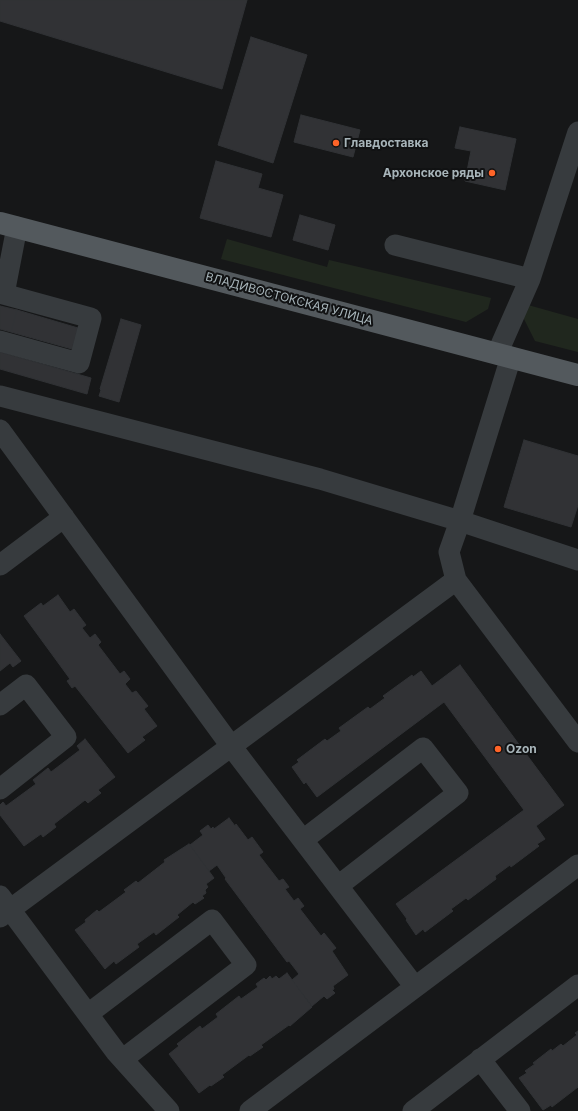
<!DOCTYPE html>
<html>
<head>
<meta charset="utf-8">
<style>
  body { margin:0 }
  canvas { display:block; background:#161718 }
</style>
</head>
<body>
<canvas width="578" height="1111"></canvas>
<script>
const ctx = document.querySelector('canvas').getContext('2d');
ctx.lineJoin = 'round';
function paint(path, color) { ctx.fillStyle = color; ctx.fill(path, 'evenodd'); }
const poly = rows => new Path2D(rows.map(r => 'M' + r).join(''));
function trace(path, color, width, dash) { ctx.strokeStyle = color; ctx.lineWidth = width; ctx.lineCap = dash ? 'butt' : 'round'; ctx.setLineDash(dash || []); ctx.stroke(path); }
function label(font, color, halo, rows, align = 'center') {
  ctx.font = font + ' Inter,sans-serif'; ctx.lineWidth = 4; ctx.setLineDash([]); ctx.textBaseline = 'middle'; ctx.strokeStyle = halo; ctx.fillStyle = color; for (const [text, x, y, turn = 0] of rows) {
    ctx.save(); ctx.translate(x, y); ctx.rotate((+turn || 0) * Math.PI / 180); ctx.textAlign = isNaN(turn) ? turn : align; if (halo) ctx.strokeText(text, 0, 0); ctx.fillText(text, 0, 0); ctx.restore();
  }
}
paint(poly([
  [227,239,327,267,329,260,491,298,488,309,466,322,221,259],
  [528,305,578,319,578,352,535,341,523,317]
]), '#20271e');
const building = poly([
  [0,0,247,0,222,89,0,21,0,0],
  [251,37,307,55,273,163,218,145,251,37],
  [301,115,360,130,353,157,294,142,301,115],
  [460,127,516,139,505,190,465,181,471,151,455,148,460,127],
  [216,161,262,174,258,188,283,195,271,237,200,218,216,161],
  [300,215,335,225,328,250,293,240,300,215],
  [0,306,17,310,11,332,0,329,0,306],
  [17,310,78,328,72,349,11,332,17,310],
  [121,319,141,325,119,402,99,396,101,390,100,389,121,319],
  [0,352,91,378,87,394,0,369,0,352],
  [524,440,578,456,578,505,571,527,504,507,524,440],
  [58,595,70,612,74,609,86,625,82,628,90,638,95,634,101,642,98,645,120,674,124,671,130,679,125,684,132,693,136,691,148,706,144,709,157,726,142,737,145,740,128,753,75,686,72,688,67,681,70,679,24,616,41,603,43,606,58,595],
  [0,634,21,661,13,667,10,663,0,671,0,634],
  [460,665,564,805,536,826,545,839,537,844,539,846,511,867,510,865,495,876,496,879,468,900,466,898,451,909,453,911,425,932,423,929,416,935,406,920,407,919,396,904,524,810,444,702,317,797,306,782,304,784,292,767,299,762,297,760,325,739,327,741,341,731,339,728,368,707,370,709,385,698,383,696,412,675,413,677,421,671,432,686,460,665],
  [85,739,115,777,98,790,101,793,88,803,85,800,54,824,56,827,43,837,41,834,24,846,0,815,0,805,3,802,6,806,36,784,33,780,48,768,51,772,80,750,77,746,85,739],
  [229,818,235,826,236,824,248,840,252,837,263,852,259,855,279,881,283,879,289,887,285,889,294,901,298,898,304,906,300,909,321,936,324,933,336,948,332,951,348,975,333,986,334,989,332,990,335,993,327,999,324,996,312,1006,292,980,299,974,289,961,287,962,225,879,226,878,217,865,209,871,190,845,203,835,200,831,208,825,211,829,213,827,214,829,229,818],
  [189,844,214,878,206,884,208,887,205,890,206,893,202,896,204,898,195,904,193,902,177,915,179,917,156,935,154,932,137,944,139,947,116,964,114,961,105,969,75,930,86,922,85,920,97,910,99,912,126,892,124,890,136,881,138,883,165,862,164,860,189,844],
  [287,973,312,1007,290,1026,289,1025,261,1045,263,1047,250,1056,249,1055,222,1075,224,1077,211,1086,210,1085,199,1093,169,1054,179,1046,177,1044,200,1026,202,1029,218,1017,216,1014,239,996,241,999,258,987,256,984,264,978,266,980,270,976,272,979,276,976,279,979,287,973],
  [578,1031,578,1087,552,1107,551,1105,543,1110,519,1078,527,1073,525,1071,535,1064,533,1063,551,1049,552,1051,561,1044,563,1046,577,1035,575,1033,578,1031]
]);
paint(building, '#313235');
trace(building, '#303235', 1);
trace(poly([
  [395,245,530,279,497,354],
  [530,279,578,132],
  [0,293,91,318,79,363,0,341],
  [4,294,17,227],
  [511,357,460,521,449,552,456,580,578,742],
  [0,396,320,479,460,521,578,560],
  [0,430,231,746,415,987],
  [0,565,64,517],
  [0,705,26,685,66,737,0,789],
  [303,840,423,748,458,793,338,886],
  [0,896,116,1052,169,1111],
  [0,917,456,580],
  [88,1014,212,920,246,965,123,1059],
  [480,1059,520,1111],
  [250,1111,578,865],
  [413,1111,578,985]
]), '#373b3e', 21);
trace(poly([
  [0,223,578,375]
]), '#53595d', 22);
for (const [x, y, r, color] of [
  [336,143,4,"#ff6428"],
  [492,173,4,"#ff6428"],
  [498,749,4,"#ff6428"]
]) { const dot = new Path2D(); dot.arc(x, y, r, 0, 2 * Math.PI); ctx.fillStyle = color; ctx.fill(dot); trace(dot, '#111213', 1.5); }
label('bold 12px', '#a7b4b9', '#111213', [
  ["Главдоставка",344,143],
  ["Архонское ряды",484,173,"right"],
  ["Ozon",506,749]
], 'left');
label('12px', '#a7b4b9', '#111213', [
  ["ВЛАДИВОСТОКСКАЯ УЛИЦА",289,299,15]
]);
</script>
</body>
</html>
